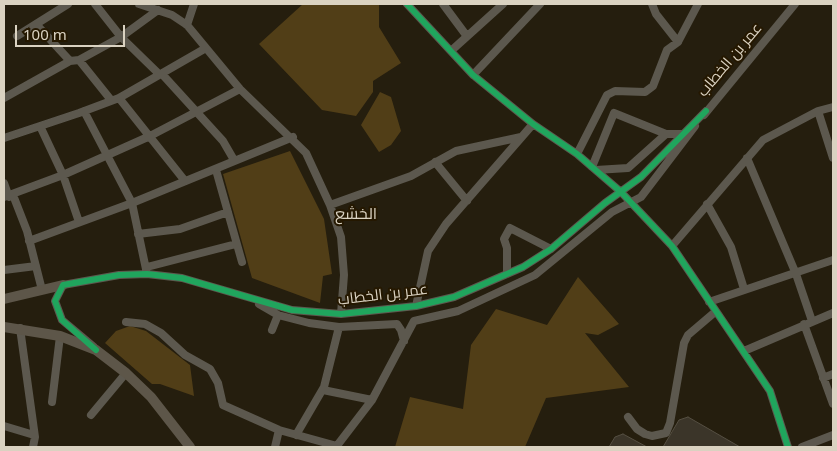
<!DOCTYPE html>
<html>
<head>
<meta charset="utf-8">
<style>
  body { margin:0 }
  #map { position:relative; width:837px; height:451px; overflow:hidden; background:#251e0e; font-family:"Noto Sans",sans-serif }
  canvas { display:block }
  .frame { position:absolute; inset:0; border:5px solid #dad2c1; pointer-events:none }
  .scale { position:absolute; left:15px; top:25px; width:110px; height:22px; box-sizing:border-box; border:2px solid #dad2c1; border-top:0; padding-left:6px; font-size:15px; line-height:18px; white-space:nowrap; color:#dad2c1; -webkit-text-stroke:4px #251800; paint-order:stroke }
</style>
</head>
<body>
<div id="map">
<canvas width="837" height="451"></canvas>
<div class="frame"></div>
<div class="scale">100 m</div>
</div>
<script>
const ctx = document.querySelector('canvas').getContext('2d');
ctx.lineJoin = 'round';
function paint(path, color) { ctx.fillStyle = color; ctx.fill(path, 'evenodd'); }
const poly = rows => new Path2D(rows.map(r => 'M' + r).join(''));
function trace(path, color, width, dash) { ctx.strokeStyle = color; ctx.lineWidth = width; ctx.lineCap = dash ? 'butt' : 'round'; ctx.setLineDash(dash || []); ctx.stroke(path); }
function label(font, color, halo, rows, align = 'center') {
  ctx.font = font + ' "Noto Sans",Cairo,sans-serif'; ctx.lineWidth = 4; ctx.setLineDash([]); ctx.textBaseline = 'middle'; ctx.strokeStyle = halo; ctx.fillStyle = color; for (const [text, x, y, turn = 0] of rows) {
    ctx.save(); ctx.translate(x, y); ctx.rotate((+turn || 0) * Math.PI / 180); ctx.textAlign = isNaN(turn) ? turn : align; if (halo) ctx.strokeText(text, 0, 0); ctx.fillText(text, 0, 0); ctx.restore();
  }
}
paint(poly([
  [303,4,379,4,379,27,401,63,373,81,373,92,356,116,322,110,259,44],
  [380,92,391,97,401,131,391,145,379,152,361,125],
  [290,151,324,219,332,274,323,276,320,303,252,278,223,174],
  [578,277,619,324,598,335,585,333,629,387,546,398,525,447,395,447,410,397,463,409,471,345,496,309,547,325],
  [130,326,146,331,190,365,194,396,160,384,152,384,105,343,116,331]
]), '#513e17');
const building = poly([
  [688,417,740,447,663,447,679,420,688,417],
  [623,434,647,447,609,447,615,437,623,434]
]);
paint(building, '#3b3529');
trace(building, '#554f42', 1);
trace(poly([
  [95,4,121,37,159,74],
  [139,4,172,15,187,25,240,89,306,153,330,205,341,237,344,275,341,314],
  [407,4,473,75,533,124,577,154,621,192,672,246,770,391,788,447],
  [443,4,466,35],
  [652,4,656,14,678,42],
  [36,24,70,61],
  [187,25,194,4],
  [17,36,68,4],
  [452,50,503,4],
  [79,60,111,100],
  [162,74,223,141,234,160],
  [473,75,540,4],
  [4,98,70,61,79,60,121,37,158,10],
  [119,98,185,181],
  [84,111,132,203,147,274],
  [818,111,833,158],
  [704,115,795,4],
  [40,126,63,175,79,222],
  [4,138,79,113,119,98,206,48],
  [577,154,607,95,615,91,645,92,653,86,667,50,678,42,698,4],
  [747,158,796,274,812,321],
  [435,162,467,201],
  [592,167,614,113,666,134],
  [216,170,242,262],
  [596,170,628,168,666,134,682,134],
  [4,183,9,197],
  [13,195,27,231,42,290],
  [4,197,63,175,150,136,240,89],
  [707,204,731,247,744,289],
  [330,205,411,176,456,151,521,137],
  [138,234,180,229,228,212],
  [29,241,132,203,293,137],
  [672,246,763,140,818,111,833,107],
  [147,267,236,244],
  [4,270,36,266],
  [507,274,507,248,504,239,510,228,551,249],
  [709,302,833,260],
  [259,304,278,315,309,323,339,327,397,324,401,330,404,341],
  [416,306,428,251,446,224,533,124],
  [126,322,145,324,161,333,185,355,210,369,218,383,223,405,279,430,337,446],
  [804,324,833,404],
  [20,328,35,437,33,447],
  [272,330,278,315],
  [94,347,62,320,55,301,63,285,119,275,147,274,182,278,292,310,341,314,416,306,454,297,523,267,551,249,605,203,641,177,706,111],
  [744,351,833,313],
  [823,378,833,374],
  [323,390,372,400],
  [52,402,60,336],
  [91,415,126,373],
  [628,417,637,429,645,434,652,436,666,433,670,423,684,343,688,335,715,312],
  [4,426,34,435],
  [296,435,324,387,339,327],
  [275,447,279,430],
  [336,447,372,400,414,321,458,311,535,275,612,212,641,197,695,126],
  [802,447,833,435]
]), '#5c584e', 8);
trace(poly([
  [4,299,63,285],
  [4,327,60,336,96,350,126,373,151,397,190,447]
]), '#5d5649', 10);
trace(poly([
  [407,4,473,75,533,124,577,154,621,192,672,246,770,391,788,447],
  [96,350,62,320,55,301,63,285,119,275,147,274,182,278,292,310,341,314,416,306,454,297,523,267,551,249,605,203,641,177,706,111]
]), '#20a55d', 6);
label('15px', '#dad2c1', '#251800', [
  ["عمر بن الخطاب",730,60,-50],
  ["عمر بن الخطاب",383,295,-7]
]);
label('16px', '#dad2c1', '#251800', [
  ["الخشع",356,214]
]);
</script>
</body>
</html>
